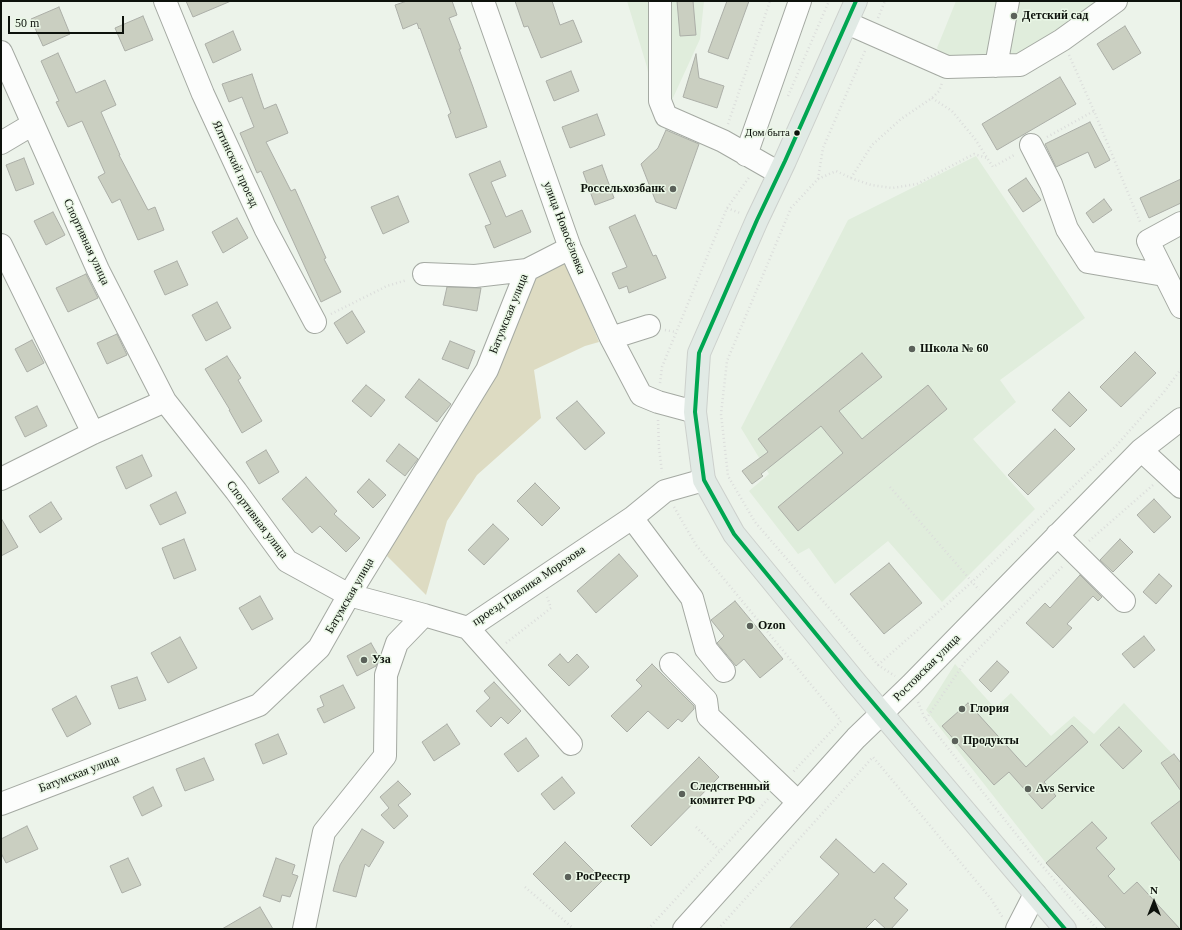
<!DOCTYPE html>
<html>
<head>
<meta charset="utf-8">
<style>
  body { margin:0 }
  #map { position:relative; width:1182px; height:930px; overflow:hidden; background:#ecf3ea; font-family:Georgia,serif }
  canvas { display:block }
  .frame { position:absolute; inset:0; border:2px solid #0d120c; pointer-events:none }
  .north { position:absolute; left:1134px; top:882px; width:40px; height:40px; -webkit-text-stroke:3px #eaf7e6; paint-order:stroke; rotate:0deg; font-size:11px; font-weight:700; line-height:16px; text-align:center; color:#0d120c }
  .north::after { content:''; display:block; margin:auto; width:14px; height:18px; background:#0d120c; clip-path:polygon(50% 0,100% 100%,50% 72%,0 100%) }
  .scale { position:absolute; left:8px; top:16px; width:116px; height:18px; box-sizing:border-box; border:2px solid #0d120c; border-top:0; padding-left:5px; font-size:12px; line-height:14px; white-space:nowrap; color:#0d120c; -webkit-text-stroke:3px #eaf7e6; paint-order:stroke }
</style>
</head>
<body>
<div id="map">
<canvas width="1182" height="930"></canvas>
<div class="frame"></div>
<div class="north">N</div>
<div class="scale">50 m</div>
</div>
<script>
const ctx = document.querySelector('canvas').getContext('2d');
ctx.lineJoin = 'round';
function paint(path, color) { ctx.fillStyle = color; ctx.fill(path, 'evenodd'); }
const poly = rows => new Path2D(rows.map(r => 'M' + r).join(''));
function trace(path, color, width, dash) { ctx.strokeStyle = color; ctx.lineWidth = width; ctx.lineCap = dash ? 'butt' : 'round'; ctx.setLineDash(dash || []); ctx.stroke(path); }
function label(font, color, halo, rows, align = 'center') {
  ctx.font = font + ' Georgia,serif'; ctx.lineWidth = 3; ctx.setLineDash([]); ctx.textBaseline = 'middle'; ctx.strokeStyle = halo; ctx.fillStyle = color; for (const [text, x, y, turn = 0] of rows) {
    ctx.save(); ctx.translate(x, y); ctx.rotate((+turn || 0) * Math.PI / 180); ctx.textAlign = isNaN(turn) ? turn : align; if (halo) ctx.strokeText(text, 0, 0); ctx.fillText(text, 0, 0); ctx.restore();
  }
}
paint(poly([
  [627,1,704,1,700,39,672,100,655,111,647,67],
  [956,1,1098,1,1057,32,1016,56,949,62,937,48],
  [976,156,1085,318,1000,380,1016,402,973,439,1035,509,942,602,888,541,835,584,809,548,798,554,749,491,769,474,741,428,848,220],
  [955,664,995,708,1011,693,1051,736,1074,716,1094,734,1124,703,1181,763,1181,929,1107,929,1046,863,926,710]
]), '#e0eddc');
paint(poly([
  [566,262,599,342,585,346,534,370,541,418,477,475,447,521,426,595,387,556,410,507,533,277]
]), '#dddbc2');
const building = poly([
  [186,1,231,1,193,17,186,1],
  [407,1,452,1,457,15,449,18,461,49,459,49,473,87,487,127,456,138,448,115,451,113,420,28,419,29,417,23,403,29,395,5,407,1],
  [515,1,552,1,560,25,573,20,582,42,541,58,528,26,524,27,515,1],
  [677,1,693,1,696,35,680,36,677,1],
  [727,1,749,1,728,59,708,52,727,1],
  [59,7,70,34,43,46,31,19,59,7],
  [143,16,153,40,125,51,115,28,143,16],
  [1125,26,1141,53,1113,70,1097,44,1125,26],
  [233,31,241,50,213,63,205,44,233,31],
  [58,53,76,93,105,80,116,105,101,112,120,155,119,155,148,210,155,207,164,230,138,240,120,199,112,203,98,177,105,173,82,121,68,127,56,102,59,101,41,61,58,53],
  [696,54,699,78,724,86,717,108,683,97,696,54],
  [571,71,579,91,554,101,546,81,571,71],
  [252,74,264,109,276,104,288,133,266,142,291,191,295,189,326,258,324,259,341,292,321,302,261,171,257,173,240,133,254,127,242,97,229,102,222,84,252,74],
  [1060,77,1076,104,997,150,982,124,1060,77],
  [597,114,605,135,570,148,562,127,597,114],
  [1090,122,1110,160,1095,168,1088,152,1056,167,1045,144,1090,122],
  [666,130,699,144,676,209,656,202,641,164,658,148,666,130],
  [24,158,34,184,16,191,6,165,24,158],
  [500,161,506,176,491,182,506,217,522,210,531,232,494,248,485,226,491,224,469,174,500,161],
  [602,165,614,198,595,205,583,172,602,165],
  [1026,178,1041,200,1023,212,1008,190,1026,178],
  [1181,179,1181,203,1149,218,1140,198,1181,179],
  [398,196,409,222,383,234,371,207,398,196],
  [1104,199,1112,210,1093,223,1086,213,1104,199],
  [53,212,65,235,46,245,34,221,53,212],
  [635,215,653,256,656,255,666,278,629,293,627,286,619,289,612,273,627,267,609,227,635,215],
  [237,218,248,238,223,253,212,232,237,218],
  [177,261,188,285,165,295,154,271,177,261],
  [86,274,98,298,68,312,56,288,86,274],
  [447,287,481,288,477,311,443,305,447,287],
  [217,302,231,328,206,341,192,315,217,302],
  [352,311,365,332,347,344,334,323,352,311],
  [117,334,127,355,107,364,97,343,117,334],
  [32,340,44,363,27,372,15,349,32,340],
  [450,341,475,351,468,369,442,359,450,341],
  [1135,352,1156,373,1121,407,1100,387,1135,352],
  [862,353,882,377,839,411,862,439,928,385,947,409,798,531,778,507,843,453,821,426,761,474,763,476,752,484,742,471,768,452,758,439,862,353],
  [227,356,241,378,238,380,262,421,242,433,229,410,230,410,205,369,227,356],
  [419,379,451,404,437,422,405,397,419,379],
  [366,385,385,400,371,417,352,401,366,385],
  [1069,392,1087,410,1070,427,1052,410,1069,392],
  [577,401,605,433,585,450,556,418,577,401],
  [37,406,47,426,25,437,15,417,37,406],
  [1055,429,1075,449,1028,495,1008,475,1055,429],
  [399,444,418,459,405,476,386,461,399,444],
  [266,450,279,472,259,484,246,462,266,450],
  [142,455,152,476,126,489,116,467,142,455],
  [306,477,337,511,334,514,360,538,346,552,320,526,312,533,282,499,306,477],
  [369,479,386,495,373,508,357,492,369,479],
  [535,483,560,508,542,526,517,501,535,483],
  [176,492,186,513,160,525,150,505,176,492],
  [1154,499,1171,517,1154,533,1137,515,1154,499],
  [51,502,62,519,40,533,29,516,51,502],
  [1,518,18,547,1,556,1,518],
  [493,524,509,539,484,565,468,550,493,524],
  [184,539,196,570,174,579,162,548,184,539],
  [1120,539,1133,552,1113,572,1100,560,1120,539],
  [619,554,638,576,596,613,577,591,619,554],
  [889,563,922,603,884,634,850,594,889,563],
  [1159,574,1172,586,1156,604,1143,592,1159,574],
  [1080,575,1102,597,1098,601,1093,596,1067,624,1072,628,1053,648,1026,623,1045,603,1050,608,1080,575],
  [260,596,273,619,252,630,239,608,260,596],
  [735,601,783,659,760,678,744,659,736,666,717,643,724,636,711,620,735,601],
  [1144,636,1155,650,1134,668,1122,654,1144,636],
  [180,637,197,668,168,683,151,653,180,637],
  [371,643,379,657,376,666,357,676,347,656,371,643],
  [560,654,568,663,577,654,589,667,569,686,548,665,560,654],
  [997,661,1009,672,991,692,979,680,997,661],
  [652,664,694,706,694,709,682,722,678,719,668,729,648,711,627,732,611,716,642,686,636,680,652,664],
  [137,677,146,700,119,709,111,686,137,677],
  [494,682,521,711,508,724,501,717,491,727,476,711,490,698,484,691,494,682],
  [343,685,355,708,324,723,317,709,324,706,320,696,343,685],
  [76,696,91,724,67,737,52,709,76,696],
  [968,703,1026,767,1072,725,1088,742,1044,782,1056,796,1042,809,1009,772,994,785,942,726,968,703],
  [447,724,460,744,434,761,422,742,447,724],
  [1119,727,1142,751,1123,769,1100,745,1119,727],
  [278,734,287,754,263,764,255,744,278,734],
  [526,738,539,756,518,772,504,754,526,738],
  [1174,754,1181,763,1181,791,1161,763,1174,754],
  [699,757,719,777,651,846,631,826,699,757],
  [204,758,214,780,185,791,176,769,204,758],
  [562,777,575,793,554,810,541,794,562,777],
  [398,781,411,794,398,805,408,816,394,829,381,815,389,808,380,797,398,781],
  [153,787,162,806,142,816,133,797,153,787],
  [1181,800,1181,862,1151,823,1181,800],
  [1092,822,1107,838,1096,848,1115,869,1108,876,1124,894,1137,882,1180,929,1107,929,1046,863,1092,822],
  [27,826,38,849,6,863,1,853,1,839,27,826],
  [362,829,384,842,369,867,365,864,356,897,333,891,340,865,362,829],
  [836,839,874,873,883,863,907,884,894,898,908,910,891,929,886,929,875,919,865,929,789,929,839,874,820,857,836,839],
  [565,842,603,880,571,912,533,874,565,842],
  [128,858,141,885,122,893,110,866,128,858],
  [276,858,295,865,292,874,298,876,290,897,282,895,280,902,263,896,276,858],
  [260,907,273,929,222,929,260,907]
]);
paint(building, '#cacfc1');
trace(building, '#abaea7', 1);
const minor = poly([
  [165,1,203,94,265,228,315,322],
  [483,1,570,248,611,338,641,395,658,402,695,412],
  [660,1,660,101,666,116,723,141,779,173],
  [847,23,947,67,1020,65,1062,40,1116,1],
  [1,52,98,270,165,401,236,491,287,561,349,595,424,615],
  [996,66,1008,1],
  [1,143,33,124],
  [1031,145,1051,184,1067,229,1088,262,1164,275],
  [746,155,800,1],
  [1181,223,1148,241,1181,307],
  [1,245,93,433],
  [424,274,475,276,527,270],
  [611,338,649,326],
  [1141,450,1181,487],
  [1,479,93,433,165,401],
  [632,518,692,598,706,649,724,671],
  [1057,535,1124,601],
  [468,628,571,744],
  [671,664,706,700,708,716,798,802],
  [1,804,259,705,319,648,349,595,487,370,527,270,570,248],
  [304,929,324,832,385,756,386,675,397,643,424,615,468,628,632,518,665,491,704,480],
  [684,929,856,738,911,685,1141,450,1181,419],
  [1017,929,1035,894]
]);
const major = poly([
  [856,1,785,161,757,220,699,353,695,412,704,480,734,534,857,684,1065,929]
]);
trace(minor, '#a4a9a2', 24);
trace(major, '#ccd0cc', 24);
trace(poly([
  [878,18,885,1],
  [865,51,823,148,818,179,791,208,727,361,721,414,728,476,755,522,878,665,895,676],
  [1069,55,1094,111,1141,224],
  [788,96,829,1],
  [932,98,952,111,975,139,993,167,1016,154],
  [728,124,770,1],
  [1047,137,1094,111],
  [851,178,872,145,901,119,932,98,939,91,942,83],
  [818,179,836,171,851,178,871,185,892,188,917,184,974,154,987,158],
  [727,208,740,213],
  [331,314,387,286,407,280],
  [665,330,676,332],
  [660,383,662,367,727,208,750,176],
  [658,420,659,448,662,472],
  [890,487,979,590],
  [674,507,696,545,841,721,793,772],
  [1089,541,1153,485],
  [506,643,551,608,547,597],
  [878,665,972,582,1115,447,1164,392,1181,369],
  [918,702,925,719,1031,853,1097,929],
  [926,719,965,662,1064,565],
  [696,827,719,850],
  [525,887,574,929],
  [648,929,768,799],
  [718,929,873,757,991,899,1003,918]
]), '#dbdddb', 2.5, [1, 3]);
trace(minor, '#fcfdfc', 22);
trace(major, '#e1eae5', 22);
trace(poly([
  [856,1,785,161,757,220,699,353,695,412,704,480,734,534,857,684,1065,929]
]), '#00a651', 4);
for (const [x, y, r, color] of [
  [1014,16,4,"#5b615a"],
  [797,133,3.5,"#0d120c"],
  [673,189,4,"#5b615a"],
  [912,349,4,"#5b615a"],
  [750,626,4,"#5b615a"],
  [364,660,4,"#5b615a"],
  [962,709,4,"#5b615a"],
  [955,741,4,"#5b615a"],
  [1028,789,4,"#5b615a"],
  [682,794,4,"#5b615a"],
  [568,877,4,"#5b615a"]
]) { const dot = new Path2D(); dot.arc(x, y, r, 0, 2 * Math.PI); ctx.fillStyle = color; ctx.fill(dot); trace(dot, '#eaf7e6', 1.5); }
label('11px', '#0d120c', '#eaf7e6', [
  ["Дом быта",790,133]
], 'right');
label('bold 12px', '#0d120c', '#eaf7e6', [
  ["Детский сад",1022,16],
  ["Россельхозбанк",665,189,"right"],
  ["Школа № 60",920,349],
  ["Ozon",758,626],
  ["Уза",372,660],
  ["Глория",970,709],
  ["Продукты",963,741],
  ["Следственный",690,787],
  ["комитет РФ",690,801],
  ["Avs Service",1036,789],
  ["РосРеестр",576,877]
], 'left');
label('12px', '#0d120c', '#eaf7e6', [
  ["Ялтинский проезд",235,164,65],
  ["улица Новосёловка",564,228,69],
  ["Спортивная улица",86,242,65],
  ["Батумская улица",509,314,-68],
  ["Спортивная улица",257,520,53],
  ["проезд Павлика Морозова",529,586,-34],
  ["Батумская улица",350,596,-60],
  ["Ростовская улица",927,668,-45],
  ["Батумская улица",79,774,-21]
]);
</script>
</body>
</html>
